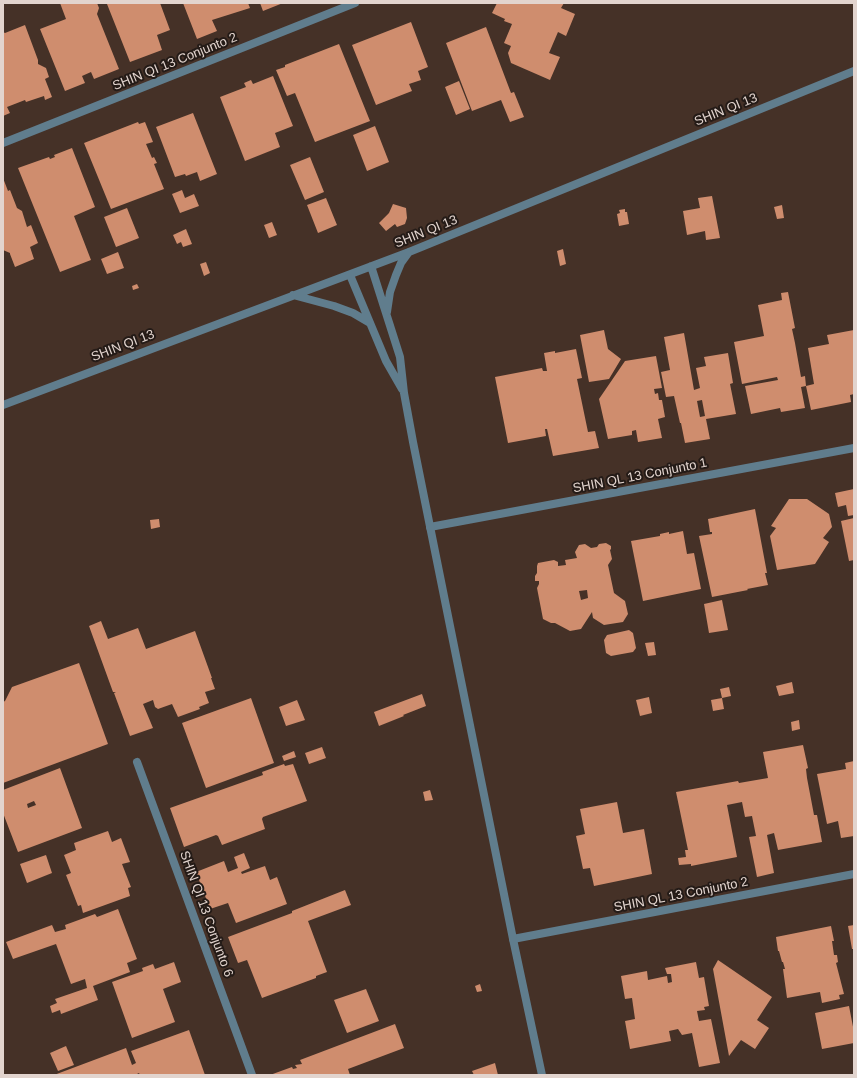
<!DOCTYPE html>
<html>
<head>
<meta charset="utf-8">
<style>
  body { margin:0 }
  #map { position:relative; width:857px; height:1078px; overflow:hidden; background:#453127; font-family:Arial,sans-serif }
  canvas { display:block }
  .frame { position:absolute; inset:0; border:4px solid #e2d4ce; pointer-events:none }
</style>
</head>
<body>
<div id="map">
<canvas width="857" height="1078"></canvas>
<div class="frame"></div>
</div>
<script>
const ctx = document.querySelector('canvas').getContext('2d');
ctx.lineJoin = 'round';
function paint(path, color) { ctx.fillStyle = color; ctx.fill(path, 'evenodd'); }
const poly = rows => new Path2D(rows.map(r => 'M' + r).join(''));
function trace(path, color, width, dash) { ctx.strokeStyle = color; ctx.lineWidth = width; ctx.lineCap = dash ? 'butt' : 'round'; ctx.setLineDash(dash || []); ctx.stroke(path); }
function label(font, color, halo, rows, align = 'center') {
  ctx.font = font + ' Arial,sans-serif'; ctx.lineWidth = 4; ctx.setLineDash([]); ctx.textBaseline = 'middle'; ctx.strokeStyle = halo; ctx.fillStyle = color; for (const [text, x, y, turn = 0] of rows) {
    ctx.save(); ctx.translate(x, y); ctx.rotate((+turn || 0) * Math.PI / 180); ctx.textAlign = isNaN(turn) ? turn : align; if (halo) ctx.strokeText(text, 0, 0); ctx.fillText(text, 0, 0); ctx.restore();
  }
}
paint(poly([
  [60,3,97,3,99,8,97,14,119,69,94,79,91,72,82,76,85,83,65,91,40,29,66,19],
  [111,3,160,3,170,30,157,35,162,50,130,62,107,4],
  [183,3,248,3,250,8,212,20,217,31,197,39],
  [260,3,283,3,263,11],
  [497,3,564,3,561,8,575,14,566,36,558,32,549,53,560,57,550,80,511,63,508,53,511,46,504,43,512,24,504,21,505,19,492,13],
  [411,22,428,67,418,71,421,80,409,84,412,91,376,105,352,45],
  [25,25,38,60,38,64,46,68,49,77,45,79,52,97,45,100,44,96,26,102,25,100,7,107,10,113,3,116,3,32,5,33],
  [486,27,511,93,514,92,524,117,510,122,501,100,472,111,446,43],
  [339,44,370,121,315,142,295,93,287,96,276,70,285,67,285,65],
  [273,76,293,126,275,133,280,147,245,161,220,97,246,87,244,83,251,80,253,84],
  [459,81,470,109,456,115,445,87],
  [193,113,217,174,200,181,197,172,186,176,185,174,175,177,156,127],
  [138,122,139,124,145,122,153,142,146,144,152,158,154,157,157,163,154,164,164,189,111,209,84,143],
  [375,126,389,162,367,171,353,135],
  [72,148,95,207,74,216,91,260,60,272,18,168,49,157,50,159,55,157,54,155],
  [310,157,324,192,305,200,290,165],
  [3,178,8,191,10,190,17,208,22,211,27,227,31,225,38,243,30,247,34,259,15,267,10,254,10,253,3,250],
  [182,190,185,198,194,194,199,206,180,213,172,194],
  [712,196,720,238,706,240,705,231,687,235,683,211,700,208,698,198],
  [326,198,337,225,318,233,307,205],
  [393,204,406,208,407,218,405,224,397,227,395,224,386,231,379,223,389,213],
  [782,205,784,218,777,219,774,207],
  [127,208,139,238,116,247,104,217],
  [625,209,625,212,627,212,629,224,619,226,617,214,620,213,619,210],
  [272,222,277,235,269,238,264,225],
  [186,229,192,244,183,247,181,242,177,244,173,235],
  [563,249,566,264,560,266,557,251],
  [118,252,124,268,107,274,101,259],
  [206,262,210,273,204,276,200,264],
  [137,284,139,288,133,290,132,286],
  [788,292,795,328,792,329,795,343,801,377,805,376,806,386,801,387,805,408,781,412,780,408,751,414,745,386,778,380,777,377,742,384,734,342,764,336,758,305,782,300,781,293],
  [604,330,608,349,621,359,609,379,589,382,580,335],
  [854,330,854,394,850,395,851,402,811,410,806,386,814,384,808,348,829,344,827,335],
  [684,333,694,390,700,388,696,368,706,366,704,357,728,353,733,383,730,384,736,414,706,419,710,439,685,443,681,423,680,423,674,396,666,397,661,372,670,370,664,337],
  [702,400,705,416,700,417,697,401],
  [576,349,582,378,577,379,588,432,595,431,599,448,553,456,547,429,545,429,546,436,508,443,495,377,542,368,543,371,547,371,544,353,555,351,555,353],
  [656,356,662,388,654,389,655,394,658,393,659,400,662,400,665,417,658,419,662,438,638,442,636,430,632,431,632,435,608,439,599,399,625,361],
  [854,489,854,515,848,516,846,505,838,507,835,493],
  [789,499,807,499,829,514,832,527,823,538,829,542,815,564,777,570,770,536,776,528,771,526],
  [755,509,767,573,765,573,768,585,747,589,748,590,712,597,699,536,712,534,712,532,710,532,708,519],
  [854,518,854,560,849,561,841,521],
  [159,519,160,527,151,529,150,520],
  [683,531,687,554,694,553,701,589,643,601,631,541,660,536,660,534,669,532,669,534],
  [606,543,611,546,611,549,610,550,612,559,608,565,614,593,625,601,628,614,623,622,604,625,593,618,592,612,581,629,570,631,555,623,551,623,543,619,537,588,539,584,539,581,535,581,535,576,537,573,537,566,538,563,554,560,558,562,558,566,566,565,565,560,577,558,575,552,579,545,585,544,591,548,597,547,599,544],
  [587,590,588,598,581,600,579,591],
  [722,600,728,630,709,633,704,604],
  [101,621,108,639,138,628,146,649,195,631,212,678,211,678,215,689,205,692,209,703,199,707,200,709,178,717,172,704,158,709,155,707,153,700,143,704,153,728,130,736,114,693,116,692,113,692,89,626],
  [629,630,633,633,636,648,633,652,611,656,606,653,604,640,607,635],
  [654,642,656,655,648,656,645,643],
  [79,663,108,744,3,783,3,702,5,701,12,687],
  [792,682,794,693,779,696,776,686],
  [729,687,731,696,722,698,724,709,713,711,711,700,722,698,720,689],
  [422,694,426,706,403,715,404,716,379,726,374,712],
  [649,697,652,713,640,716,636,700],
  [251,698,274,763,206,788,182,723],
  [297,700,305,720,286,726,279,707],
  [799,720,800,729,792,731,791,722],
  [803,745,808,768,806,769,807,778,814,815,817,815,822,842,778,850,774,833,767,835,774,873,757,877,749,837,756,836,752,816,745,817,742,802,727,805,737,857,691,866,691,864,679,865,678,858,686,857,685,850,688,850,676,792,738,781,739,783,768,778,763,752],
  [322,747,326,758,309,764,305,753],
  [294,751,296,757,284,761,282,756],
  [854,761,854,836,841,838,838,821,827,824,817,774,846,769,845,763],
  [284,764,285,766,293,764,307,801,263,817,262,819,265,829,222,845,218,836,216,835,184,847,170,808,263,775,262,772],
  [60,768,82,828,18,852,3,813,3,790],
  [34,801,36,805,28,808,27,804],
  [430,790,433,800,425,801,423,792],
  [617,802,623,833,644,829,652,874,594,886,590,868,583,869,576,836,585,834,580,809],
  [108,831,112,842,121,838,130,862,122,864,131,887,128,888,130,896,83,913,81,905,78,906,66,875,71,873,64,855,76,850,74,843],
  [244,853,250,868,241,872,242,874,265,866,270,880,277,877,287,904,236,923,228,903,210,909,196,872,224,861,228,872,238,868,234,857],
  [46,855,52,873,27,883,20,864],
  [345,890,351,905,308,921,327,972,316,976,316,978,262,998,247,960,238,963,228,937,292,913,292,911],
  [118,909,137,959,127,963,130,972,93,986,98,1000,61,1014,60,1010,52,1013,50,1006,57,1003,55,999,87,988,85,979,71,984,56,944,13,959,6,942,52,925,55,932,66,929,65,925,95,914,97,917],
  [854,925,854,949,852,949,848,926],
  [831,926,834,941,832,941,834,955,837,955,838,962,836,963,844,994,839,995,840,999,822,1003,820,992,787,998,783,969,785,969,783,962,782,962,779,951,778,951,776,937],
  [718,960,772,997,757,1020,769,1028,755,1049,741,1040,729,1056,713,969],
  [174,962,181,982,163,989,175,1022,132,1038,112,982,143,971,142,968,153,964,155,969],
  [696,962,699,978,704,977,709,1006,704,1007,705,1010,697,1011,699,1021,711,1019,720,1063,699,1067,692,1033,682,1035,678,1029,669,1031,671,1041,630,1049,625,1021,635,1019,632,998,625,999,621,976,647,971,648,980,667,976,668,983,672,982,671,974,667,974,665,968],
  [480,984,482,991,477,992,475,986],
  [366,989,379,1021,347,1033,334,1000],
  [849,1006,854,1032,854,1043,822,1049,815,1013],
  [395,1024,404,1048,348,1069,350,1075,270,1075,292,1067,293,1069,297,1068,295,1065,302,1064,300,1060],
  [189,1030,205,1075,140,1075,139,1073,135,1075,54,1075,126,1048,132,1065,136,1063,131,1051],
  [66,1046,74,1065,58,1071,50,1053],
  [495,1063,498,1075,474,1075,472,1071]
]), '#cf8d6e');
trace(poly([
  [3,143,355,3],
  [430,527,854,448],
  [137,762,252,1075],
  [513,939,854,874]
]), '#607d8d', 8);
trace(poly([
  [371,266,400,357,404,393,413,442,513,939,542,1075],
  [350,275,386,361,402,389],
  [293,295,334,306,353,313,370,323],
  [387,312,390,292,396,275,401,263,409,252],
  [3,405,409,252,854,71]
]), '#607d8d', 8);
label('13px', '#e2d4ce', '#241b17', [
  ["SHIN QI 13 Conjunto 2",175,62,-22],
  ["SHIN QI 13",726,110,-22],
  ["SHIN QI 13",426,232,-22],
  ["SHIN QI 13",123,346,-21],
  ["SHIN QL 13 Conjunto 1",640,476,-11],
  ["SHIN QL 13 Conjunto 2",681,895,-11],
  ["SHIN QI 13 Conjunto 6",206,914,70]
]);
</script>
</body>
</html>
